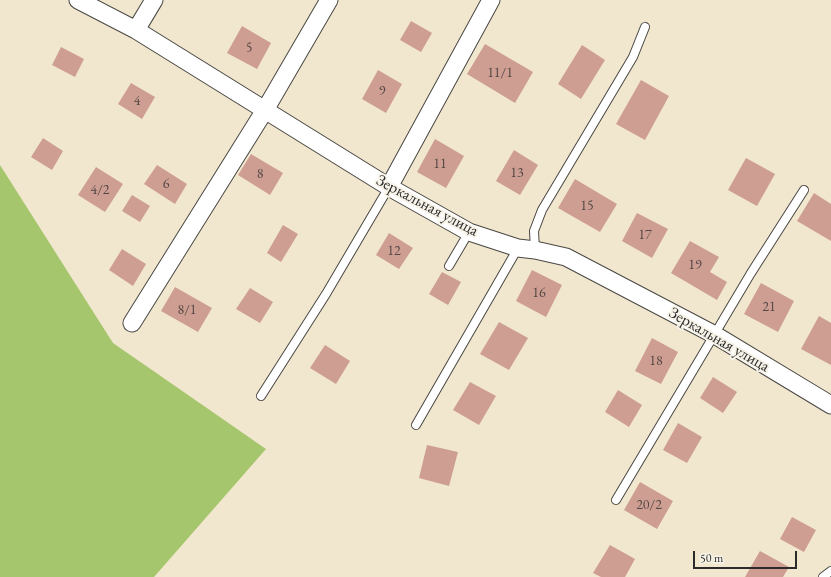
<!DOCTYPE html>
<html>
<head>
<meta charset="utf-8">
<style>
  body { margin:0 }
  #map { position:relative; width:831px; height:577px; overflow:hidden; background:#f1e7ce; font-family:"EB Garamond",serif }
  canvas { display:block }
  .scale { position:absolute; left:693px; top:551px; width:104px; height:18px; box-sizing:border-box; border:2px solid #2b2b2b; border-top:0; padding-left:5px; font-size:12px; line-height:14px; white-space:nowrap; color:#2b2b2b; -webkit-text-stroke:3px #f7f3e8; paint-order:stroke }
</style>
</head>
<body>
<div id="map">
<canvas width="831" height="577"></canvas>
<div class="scale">50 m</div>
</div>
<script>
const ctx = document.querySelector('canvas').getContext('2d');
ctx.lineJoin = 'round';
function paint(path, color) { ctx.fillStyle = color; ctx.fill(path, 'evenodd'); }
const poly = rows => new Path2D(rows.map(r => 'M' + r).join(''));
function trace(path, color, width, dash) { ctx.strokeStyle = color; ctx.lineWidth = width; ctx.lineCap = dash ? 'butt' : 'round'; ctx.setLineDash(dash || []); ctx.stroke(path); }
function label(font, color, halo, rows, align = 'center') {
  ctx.font = font + ' "EB Garamond",serif'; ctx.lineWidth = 4; ctx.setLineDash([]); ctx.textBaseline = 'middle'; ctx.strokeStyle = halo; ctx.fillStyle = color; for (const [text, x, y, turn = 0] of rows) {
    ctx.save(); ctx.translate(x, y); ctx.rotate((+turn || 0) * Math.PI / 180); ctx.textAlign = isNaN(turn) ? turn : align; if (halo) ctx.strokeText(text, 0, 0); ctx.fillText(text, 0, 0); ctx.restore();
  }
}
paint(poly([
  [0,165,113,343,266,449,154,577,0,577]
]), '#a6c66e');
paint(poly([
  [411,21,432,33,421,52,400,40],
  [242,26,271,43,257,69,227,53],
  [485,44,533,72,515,103,467,74],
  [582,45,605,60,581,99,558,84],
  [61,47,84,59,75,77,52,65],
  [378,70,402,84,386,113,362,99],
  [641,80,669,96,645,140,616,124],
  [131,83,155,97,142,119,118,104],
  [43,138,63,151,52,170,31,157],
  [435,139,464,156,446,188,417,172],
  [514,150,538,165,520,195,496,181],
  [251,154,283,173,270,195,238,175],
  [746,158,775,174,757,206,728,190],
  [157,165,187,184,175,204,144,184],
  [96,167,123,184,105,212,78,195],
  [575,179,617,204,600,232,558,208],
  [814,193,831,204,831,241,797,221],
  [132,195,150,206,140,222,122,211],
  [637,213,668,229,652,258,622,241],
  [283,225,298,234,281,262,267,253],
  [389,233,413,248,399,269,376,255],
  [690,241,719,257,710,272,727,282,717,300,671,273],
  [122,249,146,264,133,286,109,270],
  [532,270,562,285,546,317,516,301],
  [442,272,461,282,448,305,429,294],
  [761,283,794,301,778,332,744,314],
  [175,287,212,308,198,332,161,311],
  [250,288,273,302,260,323,236,309],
  [819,316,831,323,831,365,801,349],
  [499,322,528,338,509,370,480,354],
  [652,338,678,352,661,384,635,371],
  [325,345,350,361,336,384,310,368],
  [713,377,737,392,723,413,700,398],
  [470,382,496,396,479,425,453,410],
  [618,390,642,405,629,427,605,412],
  [678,423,702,437,687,463,663,450],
  [427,445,458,452,449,486,419,478],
  [640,482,673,501,657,529,624,510],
  [792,517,816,530,804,552,780,539],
  [610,545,635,559,625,577,601,577,593,573],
  [760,551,789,567,783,577,745,577]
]), '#ce9e92');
const lane = poly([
  [535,250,534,231,542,210,633,57,645,27],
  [449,266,469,232],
  [261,396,326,294,389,187],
  [416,425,518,248],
  [616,500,751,273,804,190],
  [823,577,831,571]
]);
const street = poly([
  [78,0,136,30,389,187,469,232,518,248,535,250,566,257,715,335,831,405],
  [136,30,154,0],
  [389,187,491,0],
  [132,323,265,110,329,0]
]);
trace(lane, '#494743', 10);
trace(street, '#494743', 19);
trace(lane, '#fff', 8);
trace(street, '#fff', 17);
label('14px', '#544845', null, [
  ["5",249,48],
  ["11/1",500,73],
  ["9",382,91],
  ["4",137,101],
  ["11",440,164],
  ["13",517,173],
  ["8",260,174],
  ["6",166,184],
  ["4/2",100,190],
  ["15",587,206],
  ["17",645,235],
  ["12",394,251],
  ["19",695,265],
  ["16",539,293],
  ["21",769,307],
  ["8/1",187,310],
  ["18",656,361],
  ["20/2",649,505]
]);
label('16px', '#2b2b2b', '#f7f3e8', [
  ["Зеркальная улица",427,206,28],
  ["Зеркальная улица",719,340,30]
]);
</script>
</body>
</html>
